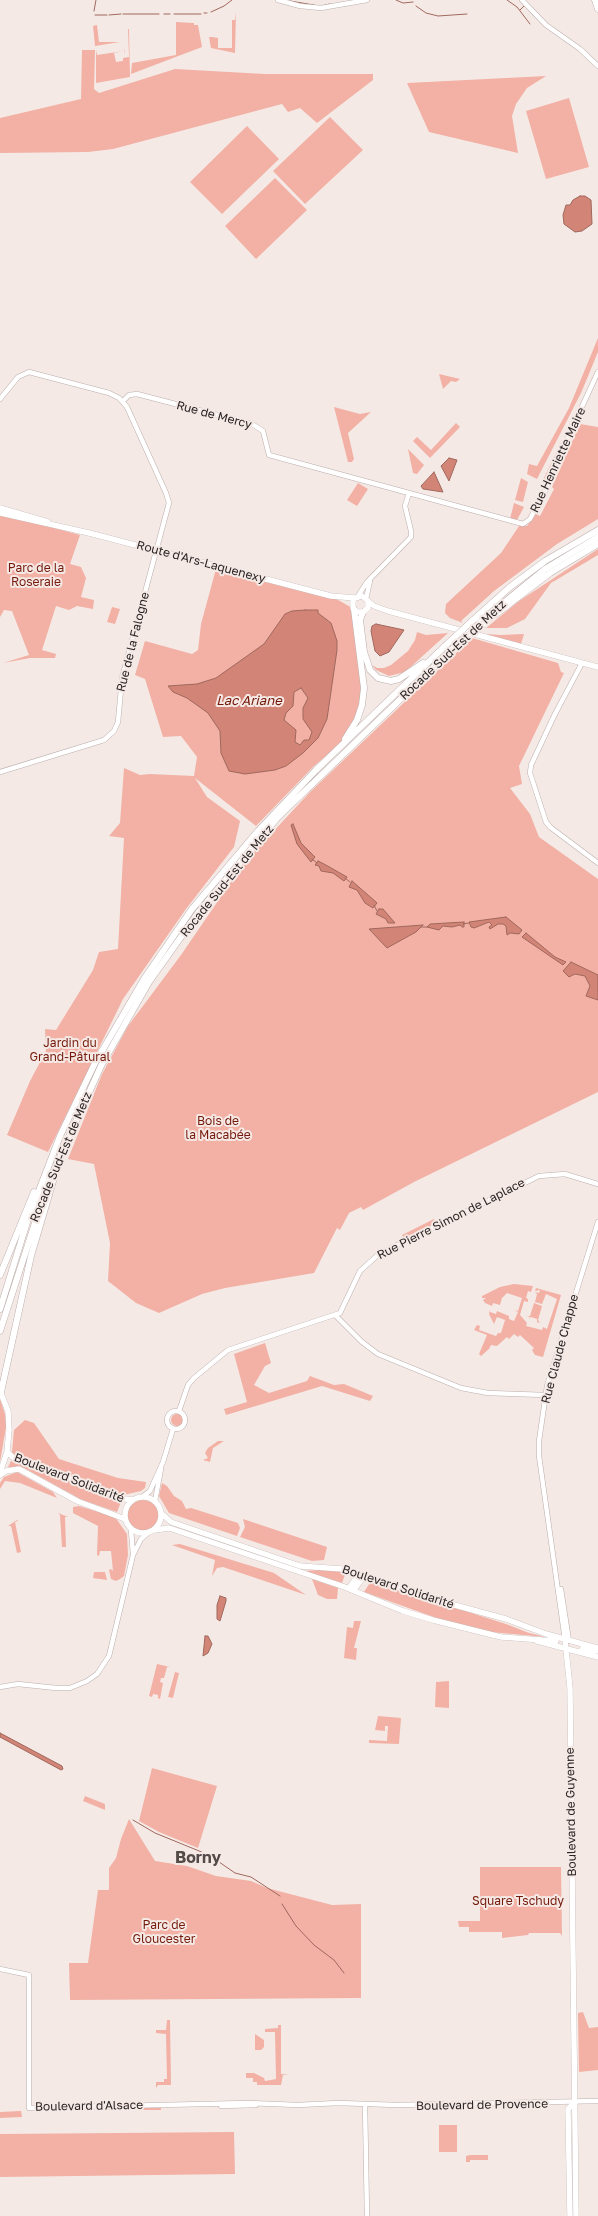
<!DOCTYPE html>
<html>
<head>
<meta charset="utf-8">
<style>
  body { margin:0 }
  canvas { display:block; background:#f5e9e6 }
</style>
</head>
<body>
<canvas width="598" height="2216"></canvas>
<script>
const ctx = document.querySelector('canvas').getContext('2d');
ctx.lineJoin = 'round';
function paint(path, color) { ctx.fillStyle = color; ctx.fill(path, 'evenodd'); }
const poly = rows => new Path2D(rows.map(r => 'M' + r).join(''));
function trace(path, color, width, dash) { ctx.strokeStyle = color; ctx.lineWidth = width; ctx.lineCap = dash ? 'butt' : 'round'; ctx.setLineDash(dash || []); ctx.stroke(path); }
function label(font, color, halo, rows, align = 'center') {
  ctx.font = font + ' "Golos Text",sans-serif'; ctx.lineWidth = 4; ctx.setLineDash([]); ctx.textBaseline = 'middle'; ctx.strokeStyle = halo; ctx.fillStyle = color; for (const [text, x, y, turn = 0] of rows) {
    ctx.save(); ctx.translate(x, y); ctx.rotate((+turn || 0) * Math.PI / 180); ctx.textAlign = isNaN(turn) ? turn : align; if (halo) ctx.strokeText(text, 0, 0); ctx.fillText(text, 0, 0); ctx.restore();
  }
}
paint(poly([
  [236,12,235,53,211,48,209,37,212,37,218,38,218,48,232,48,232,20,235,20],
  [176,22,194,23,194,25,198,25,202,47,131,74,132,63,176,55],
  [97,25,99,42,120,42,95,46,93,26],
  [128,29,129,29,130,77,96,83,96,50,97,55,124,51,124,48,125,54,124,51,114,53,116,62,123,61,123,58,129,57],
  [82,50,95,50,94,89,99,93,175,69,265,74,373,74,373,80,317,123,300,108,288,112,282,104,113,149,88,152,0,153,0,118,81,99],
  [546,76,527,88,516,104,512,116,518,153,429,132,407,83],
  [569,98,589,167,546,179,526,111],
  [330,117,363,150,305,204,273,171],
  [247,126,279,159,222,214,190,182],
  [275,178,307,210,256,259,225,226],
  [598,338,598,352,581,393,537,479,527,474,529,464,537,466,569,408],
  [439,374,460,379,456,382,451,381,443,389],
  [334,407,360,414,371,412,348,433,354,459,352,462,348,462],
  [456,423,460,427,430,458,413,441,417,437,431,450],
  [580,424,598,427,598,519,557,544,494,591,461,621,463,623,450,618,445,613,446,604,501,553,519,526,527,526,536,514,540,516,554,489,552,487],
  [561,443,563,445,546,484,542,482],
  [408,449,424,465,417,474,413,473],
  [521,478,528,482,523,502,515,500],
  [358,483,368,489,357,506,347,500],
  [514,503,524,507,517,520,510,519],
  [0,513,80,535,70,564,81,567,86,578,81,597,94,600,93,609,77,606,69,610,56,606,42,650,56,654,55,658,30,658,3,663,29,655,12,611,4,610,0,617],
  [598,549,598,555,551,583,525,619,507,628,486,628,519,601],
  [216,569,331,596,354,609,364,688,362,705,341,743,313,767,256,826,195,778,207,797,240,821,234,847,186,909,123,999,48,1152,7,1135,30,1081,46,1051,45,1029,56,1030,93,970,99,952,118,949,124,838,109,836,120,823,124,768,140,775,150,774,194,776,197,757,181,736,163,737,145,679,135,675,145,641,192,654,198,650,201,624],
  [112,607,120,609,115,624,107,622],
  [417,632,426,635,448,633,405,672,389,676,376,670,372,665,377,668,384,668,391,665,408,651,415,640],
  [485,634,501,635,524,634,521,644],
  [472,638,558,663,561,672,564,673,519,766,522,784,510,788,530,814,539,837,598,879,598,1092,414,1182,363,1210,361,1207,349,1213,340,1230,337,1228,314,1273,225,1288,202,1294,159,1313,136,1303,108,1281,110,1243,94,1164,68,1159,102,1074,128,1026,181,955,244,863,310,792],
  [434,1219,436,1223,404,1238,402,1235],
  [514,1284,533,1286,531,1292,528,1291,526,1298,528,1299,528,1302,524,1301,520,1315,527,1323,526,1326,542,1330,543,1327,547,1329,557,1299,546,1294,542,1304,535,1302,537,1294,535,1292,539,1293,540,1290,535,1291,536,1288,561,1295,543,1357,535,1355,532,1350,534,1348,520,1335,518,1337,514,1334,509,1339,507,1337,497,1346,491,1345,489,1349,481,1356,479,1354,487,1335,474,1330,477,1325,480,1326,479,1330,496,1336,498,1333,501,1333,505,1320,497,1317,494,1324,489,1314,490,1309,490,1312,496,1314,497,1311,509,1316,509,1319,514,1321,518,1312,514,1310,518,1311,522,1298,507,1293,502,1298,500,1305,493,1303,492,1306,485,1303,483,1300,486,1298,482,1298,482,1296,500,1287],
  [534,1303,542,1306,538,1320,540,1323,537,1322,537,1319,531,1317,529,1319,530,1317,527,1316,530,1316],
  [265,1343,271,1363,265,1366,254,1385,269,1393,307,1381,310,1376,334,1385,344,1384,373,1396,370,1401,322,1386,226,1415,224,1409,247,1402,234,1354],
  [0,1399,6,1417,6,1427,0,1462],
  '171 1420a6 6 0 1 1 12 0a6 6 0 1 1-12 0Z',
  [25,1420,34,1423,59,1459,118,1478,146,1482,145,1488,141,1491,119,1496,95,1483,17,1458,12,1452,14,1430],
  [218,1441,224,1441,213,1448,210,1462,203,1460,208,1458,205,1453,208,1448],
  [11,1461,100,1491,109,1498,121,1502,117,1512,82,1500,24,1468,8,1467],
  [17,1472,53,1492,57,1498,20,1483,5,1481,0,1489,0,1483,4,1477],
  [162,1483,167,1486,174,1496,182,1501,186,1509,191,1508,238,1523,240,1528,237,1536,169,1513,159,1496],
  '127 1516a16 16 0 1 1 32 0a16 16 0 1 1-32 0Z',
  [79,1506,115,1517,127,1534,128,1555,124,1576,120,1579,116,1581,111,1579,109,1570,111,1569,113,1571,111,1551,100,1551,99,1556,97,1555,98,1526,73,1513,73,1507],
  [58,1513,68,1517,65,1517,66,1547,62,1547,60,1515],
  [243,1519,327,1547,324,1560,312,1561,240,1537,245,1527],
  [17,1520,18,1521,15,1522,21,1552,17,1553,11,1526,8,1526],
  [180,1544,274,1573,306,1595,223,1567,217,1568,212,1576,215,1560,172,1545],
  [333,1569,346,1572,342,1583,304,1571],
  [94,1572,105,1572,107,1580,93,1578],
  [312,1579,338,1588,337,1599,327,1599,318,1595],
  [371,1581,506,1624,529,1633,546,1637,490,1632,439,1619,364,1592],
  [354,1621,361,1621,354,1648,357,1648,356,1660,344,1658,347,1627,353,1628],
  [157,1664,170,1667,167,1667,164,1678,161,1678,160,1682,163,1683,160,1699,158,1698,158,1695,153,1694,152,1697,149,1696],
  [175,1672,179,1673,173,1698,168,1697],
  [449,1681,449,1708,435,1707,436,1682],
  [378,1716,401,1718,399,1744,369,1743,369,1740,387,1741,388,1726,385,1726,385,1731,375,1730],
  [152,1768,217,1786,198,1848,159,1832,139,1821],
  [85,1796,105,1804,105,1810,83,1801],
  [129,1819,155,1861,187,1866,216,1876,251,1881,267,1888,332,1905,361,1904,361,1998,70,2000,69,1963,88,1963,98,1890,109,1890,109,1868,116,1858,121,1839],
  [480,1867,561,1867,562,1936,560,1933,529,1933,528,1935,502,1938,502,1932,469,1932,469,1927,459,1927,458,1921,480,1921],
  [583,2012,589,2028,598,2027,598,2070,579,2072,578,2013],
  [167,2020,170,2020,171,2085,158,2085,156,2088,156,2082,164,2082,164,2079,167,2079,166,2034,156,2033,156,2030,166,2030],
  [278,2025,281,2025,281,2074,289,2075,283,2075,281,2085,257,2085,257,2082,253,2082,253,2078,246,2078,246,2073,254,2073,264,2078,265,2081,276,2079,275,2032,265,2032,265,2029,278,2028],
  [255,2034,264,2040,264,2047,261,2050,255,2050],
  [121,2107,161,2108,161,2110,99,2110],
  [21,2111,22,2117,0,2118,0,2112],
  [439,2125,457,2125,457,2152,439,2152],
  [234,2132,235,2174,0,2177,0,2134],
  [470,2155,488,2155,488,2160,470,2160,470,2162,466,2162,466,2156]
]), '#f2b1a4');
const water = poly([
  [580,196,585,196,591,200,592,224,582,231,575,232,564,224,563,215,566,205,570,205,573,200,580,196],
  [449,458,457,460,449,481,441,466,449,458],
  [434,472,443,492,423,489,421,486,434,472],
  [305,610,318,610,318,613,331,623,337,641,337,650,327,719,318,738,303,753,286,766,275,770,245,774,229,771,221,753,220,731,208,713,187,698,173,692,168,686,197,684,216,678,264,644,285,614,292,611,305,610],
  [301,688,308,698,303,708,303,719,312,732,309,740,304,740,300,745,295,742,296,730,284,720,286,713,293,706,294,692,301,688],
  [376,624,404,630,389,652,380,656,375,651,371,631,372,626,376,624],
  [293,824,301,843,315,857,311,862,297,844,291,825,293,824],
  [318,861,324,864,347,877,344,881,333,873,321,871,319,866,315,865,318,861],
  [352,881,376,902,377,903,373,908,365,903,357,890,349,887,352,881],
  [379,909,383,909,395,923,388,923,386,919,376,914,379,909],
  [506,917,522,930,519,934,510,933,507,935,506,926,503,924,498,924,490,929,489,927,492,925,489,922,474,928,471,927,469,922,506,917],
  [464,922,464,927,462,927,460,925,452,927,443,926,439,930,427,927,430,924,464,922],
  [423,925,416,932,387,948,369,929,423,925],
  [526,933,555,957,566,962,563,965,522,937,526,933],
  [571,962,598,975,598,1000,586,996,590,986,585,976,575,974,569,977,563,971,571,962],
  [220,1596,226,1598,226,1601,220,1621,217,1619,217,1605,220,1596],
  [205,1636,208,1636,212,1644,208,1653,203,1656,205,1636],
  [0,1733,62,1766,63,1769,61,1770,0,1737,0,1733]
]);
paint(water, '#d28576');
trace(water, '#a0685d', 1);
trace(poly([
  [396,0,403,3,413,2],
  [507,0,517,7,530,24],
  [290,1,314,5],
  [325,5,330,4],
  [416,6,426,13,438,16,467,14],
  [520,10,524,6],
  [94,11,96,0],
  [211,12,224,6,232,0],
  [204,13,207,13],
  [123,14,159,14],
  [164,14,170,14],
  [174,14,201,14],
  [95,15,107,15],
  [109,15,121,14],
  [312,859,317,863],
  [345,878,350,882],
  [374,905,377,911],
  [463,924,469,923],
  [421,927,428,927],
  [133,1820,155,1833,209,1855,235,1873,251,1877,280,1896],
  [282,1904,296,1926,314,1945,334,1960,344,1973]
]), '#a0685d', 1);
const minor = poly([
  [278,0,300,6,321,8,367,0],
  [522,0,546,25,580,49,598,66],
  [0,399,18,377,29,372,109,393,119,398,127,407,166,493,169,503,122,678,118,722,114,731,104,740,0,772],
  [123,401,129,395,137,394,252,424,263,431,269,455,523,524,530,519,552,478,568,437,598,372],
  [358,596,367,582,411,537,411,531,405,506,409,493],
  [366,599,370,581],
  [582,663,555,714,531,765,530,773,546,822,550,827,598,863],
  [336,1316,362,1342,378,1354,461,1388,488,1393,545,1395],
  '167 1420a9 9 0 1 1 18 0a9 9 0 1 1-18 0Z',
  [179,1411,188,1385,194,1378,228,1350,340,1313,360,1271,379,1254,539,1176,565,1174,598,1184],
  [142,1497,150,1491,163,1462,173,1429],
  [155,1501,161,1469],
  [131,1530,133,1554],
  [561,1589,569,1641],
  [565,1640,539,1456,539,1441,547,1386,598,1222],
  [0,1687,18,1684,56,1688,70,1688,87,1681,97,1674,109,1656,133,1555,141,1539,147,1534],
  [0,1969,29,1975,29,2108,248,2103,298,2105,338,2103,397,2105,598,2101],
  [365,2104,367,2216],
  [221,2106,256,2105]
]);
const major = poly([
  [0,508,48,522],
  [0,513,89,533,331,596,355,598],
  [368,601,368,608,363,612,357,612,353,608,353,599,362,596,374,606,388,611,598,667],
  [0,1391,8,1411,9,1430,7,1452,0,1473],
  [7,1452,16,1460,97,1487,117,1498,133,1500],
  [0,1475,6,1471,19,1469,77,1501,125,1519],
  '125 1515a18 18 0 1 1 36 0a18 18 0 1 1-36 0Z',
  [161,1513,171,1522,300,1566,342,1569,436,1600,506,1619,546,1634,598,1648],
  [155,1530,169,1528,342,1586,403,1611,433,1620,501,1637,556,1641],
  [349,1588,359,1574],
  [354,1590,364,1576],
  [565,1640,570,1688,576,2216],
  [537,1641,598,1657],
  [582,1649,598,1651],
  [570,2216,568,2109,574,2103]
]);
const highway = poly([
  [595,0,598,9],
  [363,612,360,620,364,652,370,670,378,678,391,681,399,679,423,663],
  [496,614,550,573,598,544],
  [472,621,510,587,545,561,598,530],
  [479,623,545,569,598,537],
  [345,739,357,720,362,705,364,688,354,609],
  [0,1275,34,1192],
  [0,1309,28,1219,60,1136,95,1063,144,979,192,909,258,831,316,770,445,646],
  [0,1331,47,1186,101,1066,149,982,198,913,278,817,461,641],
  [1,1392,31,1256,54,1178]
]);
trace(minor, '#bbafad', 5.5);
trace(major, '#bbafad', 6);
trace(highway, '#bbafad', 7);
trace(minor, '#fff', 4.5);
trace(major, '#fff', 5.5);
trace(highway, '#fff', 6);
const highwayBridge = poly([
  [461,641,484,624],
  [445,646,472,621]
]);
trace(highwayBridge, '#bbafad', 7, []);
trace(highwayBridge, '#fff', 6);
label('12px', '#2a2524', '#f5e9e6', [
  ["Rue de Mercy",214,415,15],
  ["Rue Henriette Maire",558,460,-65],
  ["Route d'Ars-Laquenexy",201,562,15],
  ["Rue de la Falogne",133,642,-76],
  ["Rocade Sud-Est de Metz",453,650,-43],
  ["Rocade Sud-Est de Metz",227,881,-51],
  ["Rocade Sud-Est de Metz",61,1157,-67],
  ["Rue Pierre Simon de Laplace",451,1219,-27],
  ["Rue Claude Chappe",560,1349,-75],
  ["Boulevard Solidarité",69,1478,21],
  ["Boulevard Solidarité",398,1587,18],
  ["Boulevard de Guyenne",571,1812,-91],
  ["Boulevard de Provence",482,2105,-1],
  ["Boulevard d'Alsace",89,2106,-1]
]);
label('12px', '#751a0b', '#f5e9e6', [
  ["Parc de la",36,568],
  ["Roseraie",36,582],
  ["Jardin du",70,1043],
  ["Grand-Pâtural",70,1057],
  ["Bois de",218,1121],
  ["la Macabée",218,1135],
  ["Square Tschudy",518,1901],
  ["Parc de",164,1925],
  ["Gloucester",164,1939]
]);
label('italic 13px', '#721708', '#f5e9e6', [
  ["Lac Ariane",249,701]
]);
label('bold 16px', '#544a47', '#f5e9e6', [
  ["Borny",198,1858]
]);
</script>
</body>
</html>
